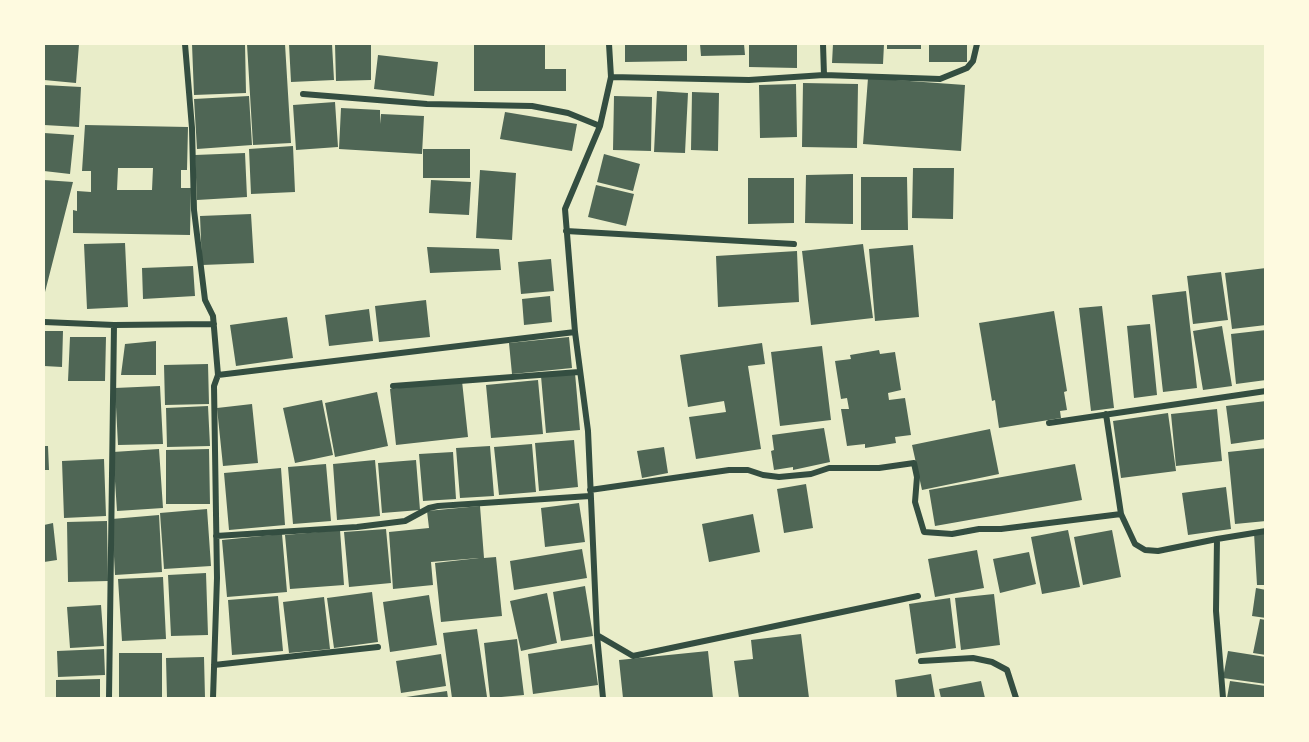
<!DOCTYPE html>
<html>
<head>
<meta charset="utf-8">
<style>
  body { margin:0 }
  #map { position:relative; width:1309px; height:742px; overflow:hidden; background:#e9edc9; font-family:Mulish,sans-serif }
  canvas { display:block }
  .frame { position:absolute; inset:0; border:45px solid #fefae0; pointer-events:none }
</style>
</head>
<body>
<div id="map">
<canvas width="1309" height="742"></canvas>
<div class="frame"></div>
</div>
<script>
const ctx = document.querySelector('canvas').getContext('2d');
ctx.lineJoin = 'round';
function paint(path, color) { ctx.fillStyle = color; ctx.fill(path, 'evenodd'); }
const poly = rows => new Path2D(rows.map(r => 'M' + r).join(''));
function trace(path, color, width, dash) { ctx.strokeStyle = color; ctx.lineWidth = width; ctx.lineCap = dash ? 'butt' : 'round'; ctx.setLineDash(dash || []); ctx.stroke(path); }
paint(poly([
  [44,44,79,44,76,83,44,80],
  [192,44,245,44,246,93,194,95],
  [247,44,285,44,291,143,253,145],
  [289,44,332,44,334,80,291,82],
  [335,44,371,44,371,80,336,81],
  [474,44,545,44,545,69,566,69,566,91,474,91],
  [625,44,687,44,687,61,625,62],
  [700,44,744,44,745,55,701,56],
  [749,44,797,44,797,68,749,67],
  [833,44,884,44,883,64,832,63],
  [887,44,921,44,921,49,887,49],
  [929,44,967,44,967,62,929,62],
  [378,55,438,62,434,96,374,89],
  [868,78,965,85,961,151,863,144],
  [803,83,858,84,857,148,802,147],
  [796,84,797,137,760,138,759,85],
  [44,85,81,87,79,127,44,125],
  [657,91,688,93,685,153,654,152],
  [692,92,719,93,718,151,691,150],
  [249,96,252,145,197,149,194,99],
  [614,96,652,97,651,151,613,150],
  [335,102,338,147,296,150,293,105],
  [341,108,380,110,380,124,381,114,424,116,422,154,339,149],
  [505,112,577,124,572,151,500,139],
  [85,125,188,127,187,170,181,170,181,188,191,188,190,235,73,233,73,210,77,211,77,191,91,192,91,171,82,171],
  [118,168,153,168,152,190,117,190],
  [44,133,74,135,70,174,44,171],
  [293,146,295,192,251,194,249,149],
  [423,149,470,149,470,178,423,178],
  [245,153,247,197,197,200,195,155],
  [604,154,640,164,633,191,597,182],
  [913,168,954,168,953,219,912,218],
  [480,170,516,173,512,240,476,238],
  [853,174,853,224,805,223,806,175],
  [861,177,907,177,908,230,861,230],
  [748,178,794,178,794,223,748,224],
  [44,180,73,182,44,296],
  [431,180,471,182,469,215,429,213],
  [596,185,634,194,626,226,588,217],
  [251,214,254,263,202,265,200,216],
  [125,243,128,307,87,309,84,244],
  [863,244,873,318,811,325,802,251],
  [913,245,919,317,875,321,869,249],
  [427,247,499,249,501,270,430,273],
  [797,251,799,302,718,307,716,256],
  [551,259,554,291,521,294,518,262],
  [193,266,195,296,143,299,142,268],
  [1266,268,1266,325,1232,329,1225,273],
  [1221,272,1228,320,1193,324,1187,276],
  [1186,291,1197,388,1163,392,1152,295],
  [550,296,552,322,524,325,522,299],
  [426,300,430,337,379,342,375,306],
  [1102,306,1114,408,1091,411,1079,308],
  [369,309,373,341,329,346,325,315],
  [1054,311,1067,391,1064,392,1067,410,1060,411,1061,418,999,428,995,400,992,401,979,323],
  [287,317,293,358,236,366,230,325],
  [1150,324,1157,395,1134,398,1127,326],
  [1222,326,1232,386,1203,390,1193,331],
  [1266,330,1266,380,1236,384,1231,334],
  [44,331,63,331,62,367,44,366],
  [70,337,106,337,105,381,68,381],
  [569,337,572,368,512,374,509,343],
  [156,341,156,375,121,375,125,344],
  [762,343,765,364,748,366,761,449,696,459,689,417,726,412,724,401,688,407,680,355],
  [822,346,831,420,780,426,771,352],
  [879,350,880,354,895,352,901,390,888,393,889,400,905,398,911,435,895,437,896,443,865,448,865,444,847,446,841,409,849,409,847,398,841,399,835,361,851,359,850,355],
  [208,364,209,404,165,405,164,365],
  [575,373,580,430,546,433,541,376],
  [538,380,543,434,491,438,486,385],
  [462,381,468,437,396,445,390,389],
  [160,386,163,444,118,445,115,388],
  [377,392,388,446,335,457,325,403],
  [322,400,333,455,295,463,283,408],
  [1266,401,1266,439,1231,444,1226,406],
  [252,404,258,463,223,466,217,408],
  [208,406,210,446,167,447,166,408],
  [1217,409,1222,461,1176,466,1171,414],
  [1168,413,1176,471,1121,478,1113,421],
  [824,428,830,462,793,470,793,467,774,470,771,451,774,450,772,435],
  [990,429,999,474,922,490,912,445],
  [574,440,578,487,539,491,535,443],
  [532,444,536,492,499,495,494,447],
  [44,446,48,446,49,470,44,470],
  [490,446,494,496,460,498,456,448],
  [664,447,668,473,642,478,637,451],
  [1266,448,1266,521,1235,524,1228,452],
  [159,449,163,508,117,511,113,452],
  [209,449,210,504,166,504,166,450],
  [453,452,456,499,423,501,419,454],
  [104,459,106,516,64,518,62,461],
  [375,460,380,516,337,520,333,464],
  [416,460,420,510,382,513,378,463],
  [326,464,331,521,293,524,288,467],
  [1075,464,1082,500,935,526,929,490],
  [281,468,285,525,229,530,224,473],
  [806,484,813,528,784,533,777,489],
  [1226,487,1231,529,1188,535,1182,493],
  [579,503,585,542,545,547,541,508],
  [480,506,484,558,496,557,502,616,441,622,435,563,479,558,431,562,433,585,393,589,389,532,429,528,427,511],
  [207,509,211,566,164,569,160,513],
  [753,514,760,552,709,562,702,524],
  [159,515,162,572,115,575,112,519],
  [107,521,108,581,68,582,67,522],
  [53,523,57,560,44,562,44,525],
  [386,529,391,583,349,587,344,532],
  [340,530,344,585,290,589,285,535],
  [1068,530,1080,587,1042,594,1031,537],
  [1112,530,1121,577,1083,585,1074,537],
  [1266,532,1266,585,1257,585,1254,533],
  [282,534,287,592,227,597,222,540],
  [582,549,587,578,514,590,510,561],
  [977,550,984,588,935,597,928,559],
  [1029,552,1036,584,1000,593,993,559],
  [206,573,208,635,171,636,168,575],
  [163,577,166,639,122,641,118,579],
  [585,586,593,636,561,641,553,592],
  [1256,588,1266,590,1266,618,1252,616],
  [372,592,378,642,334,648,327,598],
  [547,593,557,643,521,651,510,601],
  [994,594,1000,645,961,650,955,598],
  [429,595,437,645,390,652,383,602],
  [278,596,283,651,232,655,228,600],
  [324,597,330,649,289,653,283,602],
  [950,598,956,648,916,654,909,604],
  [101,605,104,646,70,648,67,607],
  [1260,619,1266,620,1266,655,1253,653],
  [477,629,487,697,452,698,443,633],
  [801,634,809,698,739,698,734,661,753,659,751,640],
  [517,639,524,695,490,698,484,643],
  [592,644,598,685,533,694,528,654],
  [104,649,105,675,58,677,57,651],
  [708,651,713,698,623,698,619,660],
  [1228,651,1266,657,1266,684,1223,678],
  [119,653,162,653,162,698,119,698],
  [441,654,446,686,401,693,396,661],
  [204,657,205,698,167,698,166,658],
  [931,674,935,698,897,698,895,680],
  [100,679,100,698,56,698,56,680],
  [981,681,985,698,941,698,939,689],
  [1230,681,1266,686,1266,698,1227,698],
  [447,691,448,698,406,698,406,697]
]), '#4f6655');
trace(poly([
  [185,44,192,128,194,210,205,300,213,316,218,375,214,386,217,578,213,698],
  [823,44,824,75],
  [611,77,749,80,824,75,940,79,967,68,973,61,977,44],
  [303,94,427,104,532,106,568,113,600,126],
  [566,231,794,244],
  [44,322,114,325,214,324],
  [218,375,575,332],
  [393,386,579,372],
  [1106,414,1121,514,1135,544,1145,550,1158,551,1217,539],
  [1049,423,1266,391],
  [590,490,729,470,748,470,763,475,779,477,811,474,829,468,879,468,914,463,917,477,915,502,924,532,952,534,979,529,1001,529,1121,514],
  [216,536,357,527,405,521,429,508,438,506,590,496],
  [597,635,633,656,918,596],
  [921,661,973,658,992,662,1007,670,1016,698],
  [214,665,378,647],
  [109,698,114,325],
  [603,698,597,635,588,431,575,332,565,209,600,126,611,77,609,44],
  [1223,698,1216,611,1217,539,1266,531]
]), '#344e41', 6);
</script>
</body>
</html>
